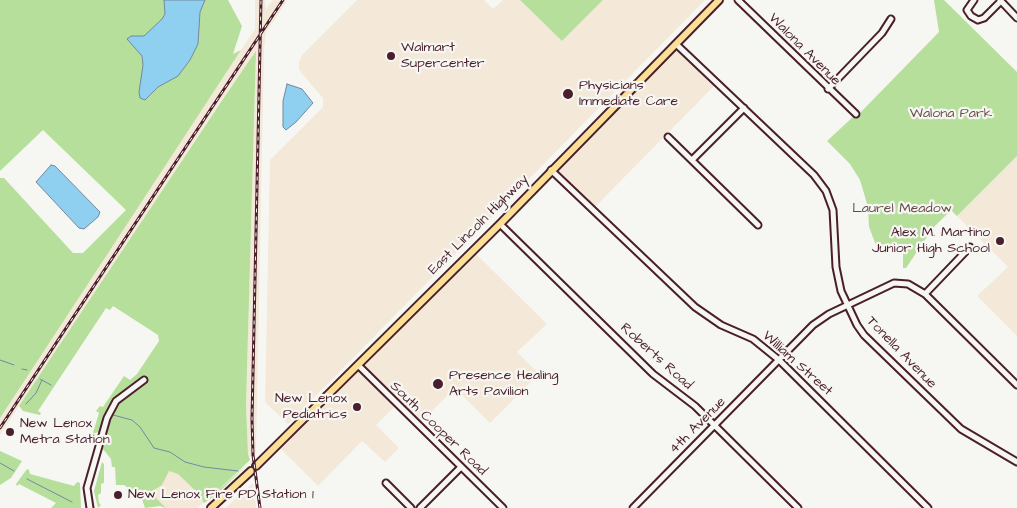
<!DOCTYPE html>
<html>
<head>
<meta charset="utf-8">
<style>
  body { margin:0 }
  canvas { display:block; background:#f6f6f2 }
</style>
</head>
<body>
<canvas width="1017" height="508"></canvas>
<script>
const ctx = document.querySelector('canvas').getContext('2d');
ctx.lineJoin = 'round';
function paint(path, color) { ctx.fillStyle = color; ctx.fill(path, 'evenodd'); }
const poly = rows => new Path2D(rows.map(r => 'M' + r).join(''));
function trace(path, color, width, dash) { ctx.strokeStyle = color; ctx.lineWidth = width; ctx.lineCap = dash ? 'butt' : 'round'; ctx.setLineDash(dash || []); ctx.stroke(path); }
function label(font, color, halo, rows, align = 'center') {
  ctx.font = font + ' "Architects Daughter",sans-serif'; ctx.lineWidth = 4.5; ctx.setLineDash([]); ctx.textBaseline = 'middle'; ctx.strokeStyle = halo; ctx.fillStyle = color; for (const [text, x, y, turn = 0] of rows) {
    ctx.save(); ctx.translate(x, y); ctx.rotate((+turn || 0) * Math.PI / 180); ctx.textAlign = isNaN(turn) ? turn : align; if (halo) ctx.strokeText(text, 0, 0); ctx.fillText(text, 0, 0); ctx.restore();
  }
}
paint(poly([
  [255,0,265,0,266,9,273,0,287,1,266,32,264,48,256,452,250,457,248,454,246,405,256,52,227,92,0,435,0,414,255,29],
  [357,0,484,0,493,9,503,0,520,0,562,41,603,0,705,0,288,424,265,402,270,160,323,107,323,98,299,70,299,62,302,55],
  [677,49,715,85,593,209,554,170],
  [1017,156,1017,336,977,296,1008,267,957,216],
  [473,251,547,324,517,352,539,374,490,423,455,388,419,424,396,405,376,425,399,448,385,462,362,441,318,486,278,446],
  [171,466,207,500,197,508,164,508,147,492],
  [253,483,256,508,226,508,232,502]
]), '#f4e9d9');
paint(poly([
  [0,0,228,0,242,26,233,54,241,50,0,418,0,178,4,178,73,253,83,253,126,210,43,130,0,171],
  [520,0,603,0,562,41],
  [934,0,944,0,1017,72,1017,156,957,216,951,210,933,228,906,268,903,268,903,251,879,253,869,227,868,207,860,180,850,164,827,141,854,116,859,114,939,32],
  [256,51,246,405,248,454,250,460,210,498,250,462,216,495,204,503,199,494,178,474,169,471,162,485,151,492,153,495,157,493,156,498,166,508,160,506,145,508,141,496,136,498,133,491,124,485,116,485,115,467,112,467,111,459,103,449,107,434,97,432,94,437,88,437,92,436,99,413,96,411,100,406,103,407,124,376,130,380,137,374,159,341,158,335,113,306,110,310,106,308,38,411,41,413,40,415,23,411,19,406,227,93],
  [0,451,22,461,11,478,0,485],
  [102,462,104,464,104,483,101,484,101,493,98,495,99,503,101,505,98,508,94,491],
  [27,469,29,470,30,474,74,486,77,482,80,483,81,508,51,508,56,503,19,484,17,486,16,484]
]), '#b6df9c');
const water = poly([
  [164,0,205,0,200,12,198,44,190,60,178,76,158,87,145,100,140,98,139,92,143,65,142,56,127,39,131,36,144,36,162,19,165,14,164,0],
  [287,84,302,89,313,103,296,122,286,130,283,127,283,101,287,84],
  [51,165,55,166,100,212,98,217,84,229,79,228,36,182,51,165]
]);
paint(water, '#8fcff0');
trace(water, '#7389a1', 1);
trace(poly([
  [0,360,14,365],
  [22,369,27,370],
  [40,379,51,385],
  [26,404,36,393,42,380],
  [113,415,132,420,140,427,154,448,170,452,185,462,204,467,238,471],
  [0,463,14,471],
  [27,479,72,502]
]), '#7389a1', 1);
const minor = poly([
  [738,0,856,114],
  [974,0,967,10,971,16,978,20,984,18,1001,1],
  [1000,0,1017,18],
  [676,44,814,175,826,191,833,210,836,267,841,291,857,325,864,335,961,429,1017,462],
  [828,89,882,33,891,19],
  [668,137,758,225],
  [692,160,744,108],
  [551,170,695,307,721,325,753,339,779,360,928,508],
  [500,224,653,374,695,406,798,508],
  [925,294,970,247],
  [358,365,503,508],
  [386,483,411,508],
  [90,508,87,488,107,418,116,401,144,380],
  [420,508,461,467],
  [633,508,813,325,829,314,894,283,908,284,925,294,1017,385]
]);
const major = poly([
  [256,466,500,224,719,0],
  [211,508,251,471]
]);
trace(minor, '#4a1f2b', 9);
trace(major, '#4a1f2b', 10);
trace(minor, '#f6f6f2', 5);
trace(major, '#fadf96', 6);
const rail = poly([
  [0,428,283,0],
  [260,508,253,455,252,419,261,0]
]);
trace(rail, '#4a1f2b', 3);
trace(rail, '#f6f6f2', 1, [4]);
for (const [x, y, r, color] of [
  [391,56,5,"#4a1f2b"],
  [568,94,6,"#4a1f2b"],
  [1000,241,5,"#4a1f2b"],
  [438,384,6,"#4a1f2b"],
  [357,407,5,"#4a1f2b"],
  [10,432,5,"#4a1f2b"],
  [118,495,5,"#4a1f2b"]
]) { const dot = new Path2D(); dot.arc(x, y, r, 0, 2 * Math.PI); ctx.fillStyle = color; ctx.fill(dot); trace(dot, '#f6f6f2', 2); }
label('14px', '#4a1f2b', '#f6f6f2', [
  ["Walmart",401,48],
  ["Supercenter",401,64],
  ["Physicians",579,86],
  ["Immediate Care",579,102],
  ["Alex M. Martino",990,233,"right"],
  ["Junior High School",990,249,"right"],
  ["Presence Healing",449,376],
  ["Arts Pavilion",449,392],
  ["New Lenox",347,399,"right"],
  ["Pediatrics",347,415,"right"],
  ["New Lenox",20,424],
  ["Metra Station",20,440],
  ["New Lenox Fire PD Station 1",128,495]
], 'left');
label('14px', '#4a1f2b', '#f6f6f2', [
  ["Walona Avenue",804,50,45],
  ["East Lincoln Highway",479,225,-45],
  ["Tonella Avenue",901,353,46],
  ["Roberts Road",656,357,42],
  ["William Street",797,364,42],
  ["4th Avenue",698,426,-45],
  ["South Cooper Road",438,429,44]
]);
label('14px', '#654f47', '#f6f6f2', [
  ["Walona Park",951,114],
  ["Laurel Meadow",902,209]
]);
</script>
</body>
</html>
